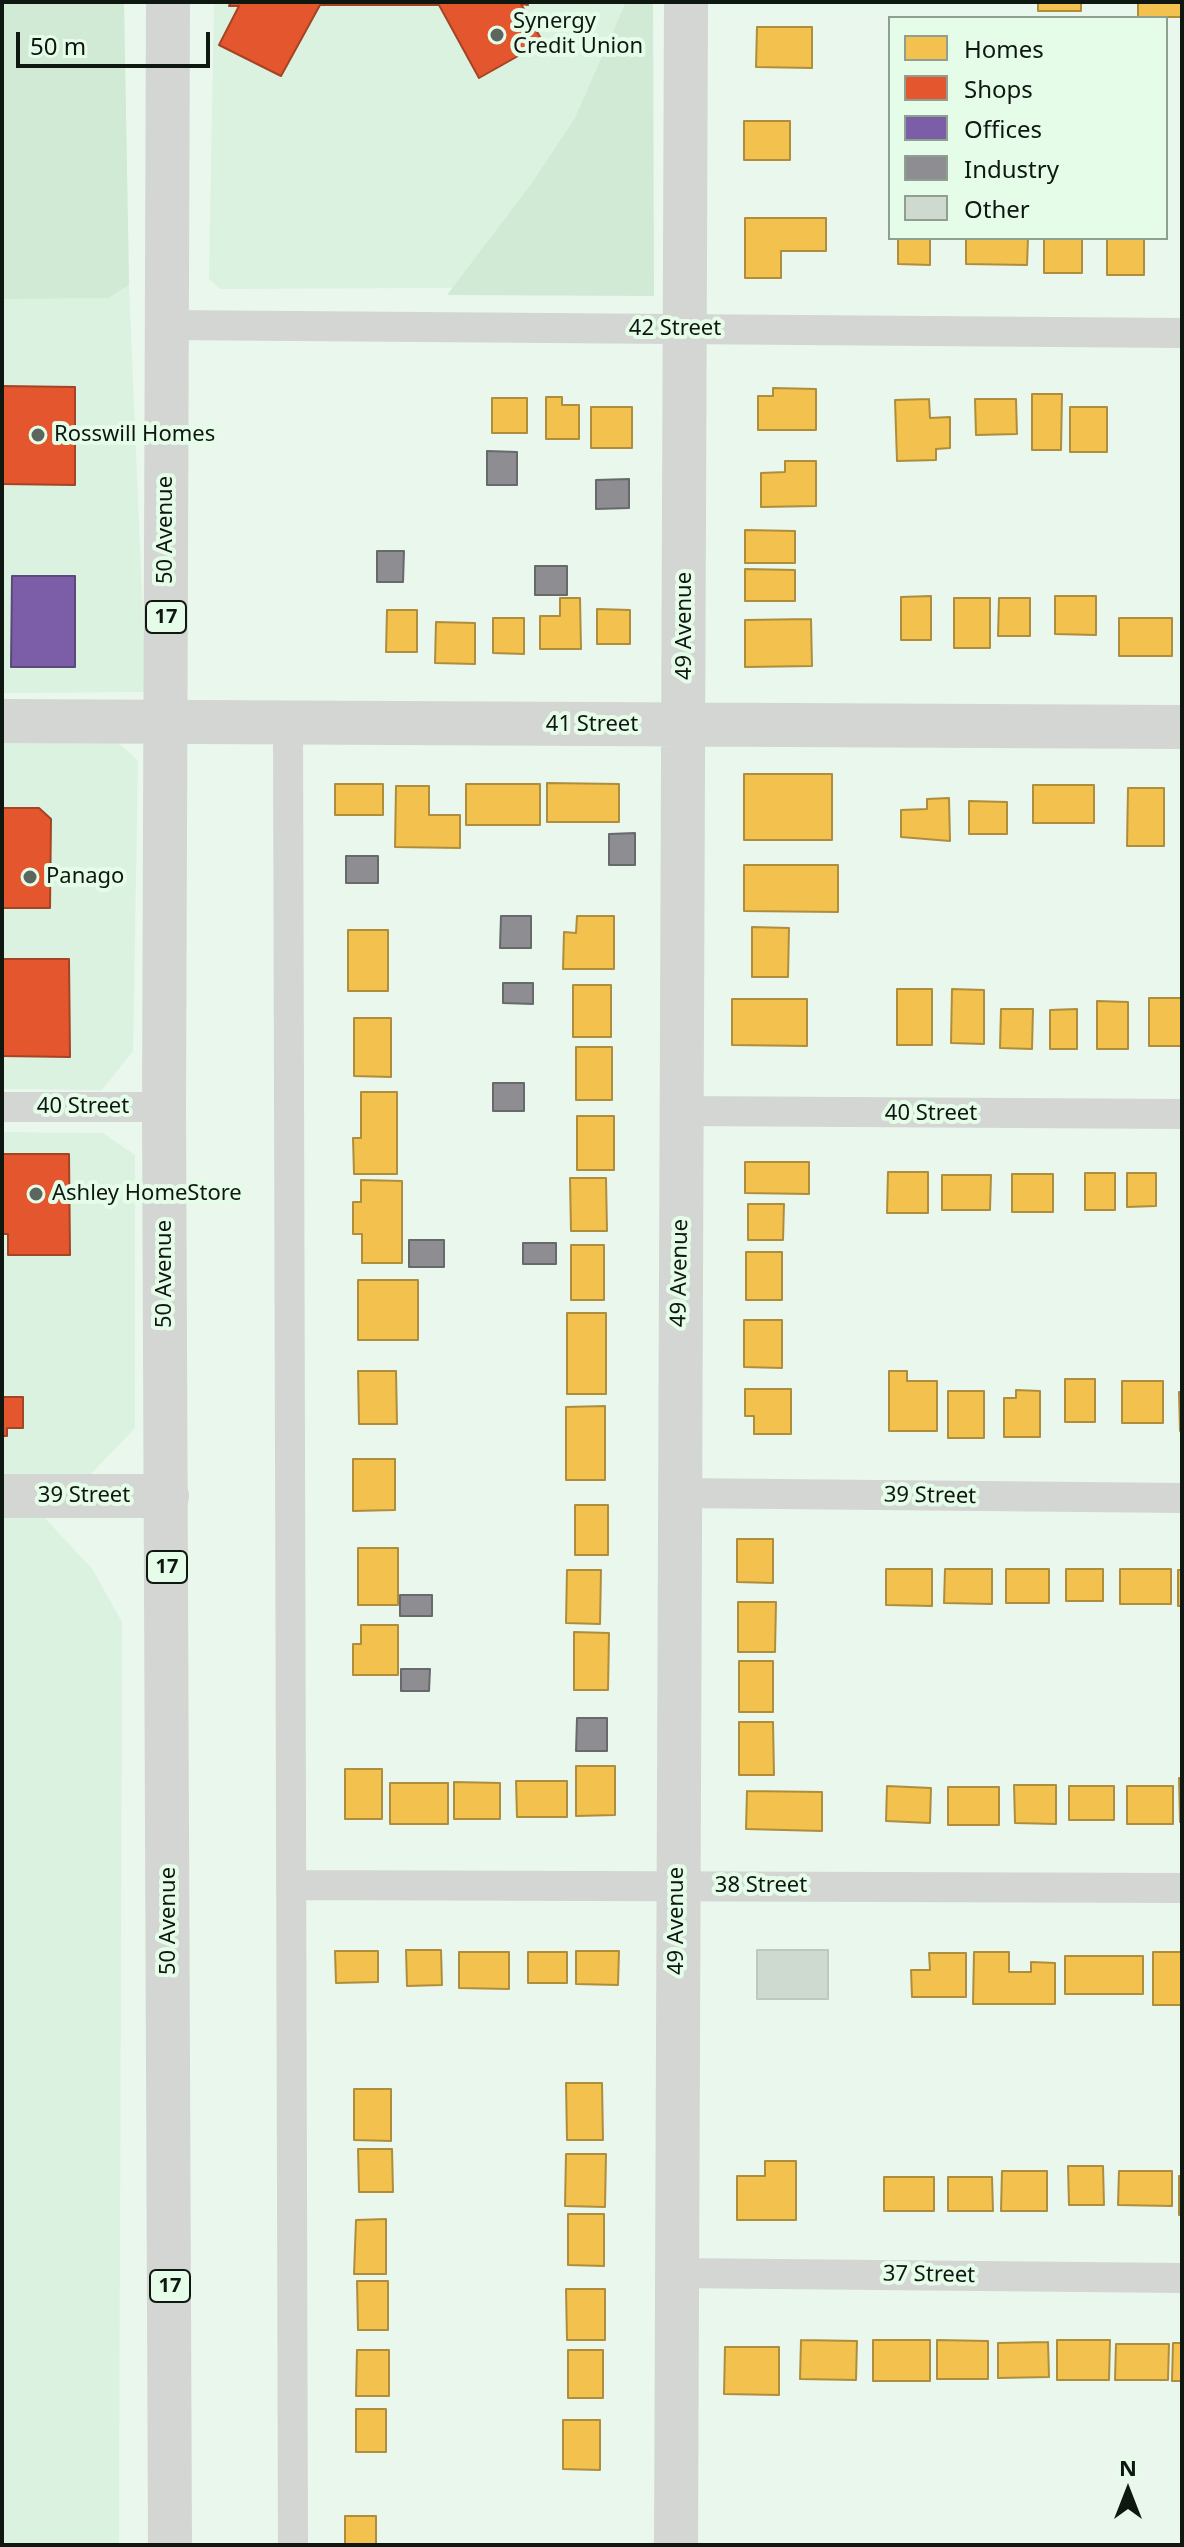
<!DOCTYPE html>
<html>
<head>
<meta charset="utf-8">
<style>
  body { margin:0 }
  #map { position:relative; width:1184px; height:2547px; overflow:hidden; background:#eaf7ec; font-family:"Noto Sans",sans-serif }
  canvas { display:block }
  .frame { position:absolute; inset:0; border:4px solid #0f1711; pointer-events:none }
  .legend { position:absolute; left:888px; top:16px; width:280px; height:224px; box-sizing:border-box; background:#e5fce9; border:2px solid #8fa093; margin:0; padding:10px 14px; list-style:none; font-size:24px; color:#0f1711 }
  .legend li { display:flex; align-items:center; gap:16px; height:40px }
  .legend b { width:40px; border:2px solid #8fa093 }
  .north { position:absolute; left:1088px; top:2451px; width:80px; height:80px; -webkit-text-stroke:6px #e5fce9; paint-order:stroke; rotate:0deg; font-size:22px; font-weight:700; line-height:32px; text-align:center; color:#0f1711 }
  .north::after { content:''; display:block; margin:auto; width:28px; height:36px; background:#0f1711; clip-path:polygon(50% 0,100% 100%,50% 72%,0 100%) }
  .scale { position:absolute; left:16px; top:32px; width:194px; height:36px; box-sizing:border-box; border:4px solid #0f1711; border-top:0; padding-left:10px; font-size:24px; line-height:28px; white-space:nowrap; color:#0f1711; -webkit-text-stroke:6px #e5fce9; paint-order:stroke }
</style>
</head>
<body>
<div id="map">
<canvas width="1184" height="2547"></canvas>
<div class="frame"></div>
<ul class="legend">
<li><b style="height:22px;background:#f2c14e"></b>Homes</li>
<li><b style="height:22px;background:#e4572e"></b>Shops</li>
<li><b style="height:22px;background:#7b5ea7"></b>Offices</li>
<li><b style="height:22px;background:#8d8d92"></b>Industry</li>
<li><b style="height:22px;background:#ced9d0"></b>Other</li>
</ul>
<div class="north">N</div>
<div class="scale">50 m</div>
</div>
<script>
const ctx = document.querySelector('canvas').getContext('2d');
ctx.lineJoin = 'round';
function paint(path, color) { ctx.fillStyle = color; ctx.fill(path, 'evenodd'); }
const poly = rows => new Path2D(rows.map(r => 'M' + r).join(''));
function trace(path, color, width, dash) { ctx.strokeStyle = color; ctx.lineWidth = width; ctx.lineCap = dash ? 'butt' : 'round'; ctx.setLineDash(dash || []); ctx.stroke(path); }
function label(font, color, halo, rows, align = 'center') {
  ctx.font = font + ' "Noto Sans",sans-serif'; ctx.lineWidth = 8; ctx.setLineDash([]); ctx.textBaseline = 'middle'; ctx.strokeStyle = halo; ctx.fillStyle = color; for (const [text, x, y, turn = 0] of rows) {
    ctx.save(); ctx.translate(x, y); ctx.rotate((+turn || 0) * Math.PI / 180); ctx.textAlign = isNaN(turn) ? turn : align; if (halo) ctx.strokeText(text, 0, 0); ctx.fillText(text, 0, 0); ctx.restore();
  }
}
paint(poly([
  [2,2,124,2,129,285,146,692,2,693],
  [214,2,643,2,645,287,220,289,209,279],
  [117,741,138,761,133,1051,102,1090,2,1089,2,742],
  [2,1132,103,1133,135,1155,135,1428,89,1476,2,1476],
  [2,1517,44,1517,93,1570,122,1622,119,2545,2,2545]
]), '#dcf2e0');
paint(poly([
  [2,2,124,2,129,285,108,298,2,299],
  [626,2,653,2,654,296,447,295,532,183,575,118]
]), '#d1ead5');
const homes = poly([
  [1038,2,1081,2,1081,11,1038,11,1038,2],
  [1138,2,1181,2,1181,17,1138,17,1138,2],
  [757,27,812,27,812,68,756,67,757,27],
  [744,121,790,121,790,160,744,160,744,121],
  [745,218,826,218,826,251,781,251,781,278,745,278,745,218],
  [898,238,930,238,930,265,898,264,898,238],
  [966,238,1028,238,1027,265,966,264,966,238],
  [1044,238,1082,238,1082,273,1044,273,1044,238],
  [1107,238,1144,238,1144,275,1107,275,1107,238],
  [773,388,816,389,816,430,758,430,758,396,773,396,773,388],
  [1032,394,1062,394,1061,450,1032,450,1032,394],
  [546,397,562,397,562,405,579,405,579,439,546,439,546,397],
  [492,398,527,398,527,433,492,433,492,398],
  [929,399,930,418,950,417,950,448,936,449,936,460,897,461,895,400,929,399],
  [975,399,1016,399,1017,434,976,435,975,399],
  [591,407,632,407,632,448,591,448,591,407],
  [1070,407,1107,407,1107,452,1070,452,1070,407],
  [785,461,816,461,816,506,761,507,761,473,785,472,785,461],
  [745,530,795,531,795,563,745,563,745,530],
  [745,569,795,570,795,601,745,601,745,569],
  [931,596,931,640,901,640,901,597,931,596],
  [1055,596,1096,596,1096,635,1055,634,1055,596],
  [560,598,580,598,581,649,540,649,540,616,560,616,560,598],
  [954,598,990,598,990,648,954,648,954,598],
  [999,598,1030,598,1030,636,998,636,999,598],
  [597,609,630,610,630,644,597,644,597,609],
  [387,610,417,610,417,652,386,652,387,610],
  [493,618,524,618,524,654,493,653,493,618],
  [1119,618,1172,618,1172,656,1119,656,1119,618],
  [811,619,812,666,745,667,745,620,811,619],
  [436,622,475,623,475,664,435,663,436,622],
  [744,774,832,774,832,840,744,840,744,774],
  [547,783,619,784,619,822,547,822,547,783],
  [335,784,383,784,383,815,335,815,335,784],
  [466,784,540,784,540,825,466,825,466,784],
  [1033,785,1094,785,1094,823,1033,823,1033,785],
  [396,786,429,786,429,815,460,815,460,848,395,847,396,786],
  [1128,788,1164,788,1164,846,1127,846,1128,788],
  [949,798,950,841,901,837,901,810,927,809,927,799,949,798],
  [969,801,1007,802,1007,834,969,834,969,801],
  [744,865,838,865,838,912,744,911,744,865],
  [577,916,614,916,614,969,563,969,564,932,576,933,577,916],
  [752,927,789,928,788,977,752,977,752,927],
  [348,930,388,930,388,991,348,991,348,930],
  [573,985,611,985,611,1037,573,1037,573,985],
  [897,989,932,989,932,1045,897,1045,897,989],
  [952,989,984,990,984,1044,951,1043,952,989],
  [1149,998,1181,998,1181,1046,1149,1046,1149,998],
  [732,999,807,999,807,1046,732,1045,732,999],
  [1097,1001,1128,1002,1128,1049,1097,1049,1097,1001],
  [1001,1009,1033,1009,1032,1049,1000,1048,1001,1009],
  [1077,1009,1077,1049,1050,1049,1050,1010,1077,1009],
  [354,1018,391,1018,391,1077,354,1076,354,1018],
  [576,1047,612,1047,612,1100,576,1100,576,1047],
  [361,1092,397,1092,397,1174,354,1174,353,1138,361,1138,361,1092],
  [577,1116,614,1116,614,1170,577,1170,577,1116],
  [745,1162,809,1162,809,1194,745,1193,745,1162],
  [888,1172,928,1172,928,1213,887,1213,888,1172],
  [1085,1173,1115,1173,1115,1210,1085,1210,1085,1173],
  [1127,1173,1156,1173,1156,1206,1127,1207,1127,1173],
  [1012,1174,1053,1174,1053,1212,1012,1212,1012,1174],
  [942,1175,991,1175,990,1210,942,1210,942,1175],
  [570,1178,606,1178,607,1231,571,1231,570,1178],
  [361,1180,402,1181,402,1263,362,1263,362,1234,353,1234,353,1202,361,1202,361,1180],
  [748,1204,784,1204,783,1240,748,1240,748,1204],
  [571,1245,604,1245,604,1300,571,1300,571,1245],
  [746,1252,782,1252,782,1300,746,1300,746,1252],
  [358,1280,418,1280,418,1340,358,1340,358,1280],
  [567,1313,606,1313,606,1394,567,1394,567,1313],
  [744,1320,782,1320,782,1368,744,1367,744,1320],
  [358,1371,396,1371,397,1424,359,1424,358,1371],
  [889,1371,907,1371,907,1381,937,1381,937,1431,889,1431,889,1371],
  [1065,1379,1095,1379,1095,1422,1065,1422,1065,1379],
  [1122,1381,1163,1381,1163,1423,1122,1423,1122,1381],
  [745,1389,791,1389,791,1434,754,1434,754,1416,745,1416,745,1389],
  [1016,1390,1040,1391,1040,1437,1004,1437,1004,1398,1016,1398,1016,1390],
  [948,1391,984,1391,984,1438,948,1438,948,1391],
  [1179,1392,1182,1392,1182,1431,1180,1431,1179,1392],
  [605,1406,605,1480,566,1480,566,1407,605,1406],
  [353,1459,395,1459,395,1510,353,1511,353,1459],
  [575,1505,608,1505,608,1555,575,1555,575,1505],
  [737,1539,773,1539,773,1583,737,1582,737,1539],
  [358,1548,398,1548,398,1605,358,1605,358,1548],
  [886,1569,932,1569,932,1606,886,1605,886,1569],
  [945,1569,992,1569,992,1604,944,1603,945,1569],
  [1006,1569,1049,1569,1049,1603,1006,1603,1006,1569],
  [1066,1569,1103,1569,1103,1601,1066,1601,1066,1569],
  [1120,1569,1171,1569,1171,1604,1120,1604,1120,1569],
  [567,1570,601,1570,600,1624,566,1623,567,1570],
  [1178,1570,1182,1570,1182,1606,1178,1606,1178,1570],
  [738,1602,776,1602,775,1652,738,1652,738,1602],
  [361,1625,398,1625,398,1675,353,1675,353,1644,361,1644,361,1625],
  [574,1632,609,1633,608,1690,574,1690,574,1632],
  [739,1661,773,1661,773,1712,739,1712,739,1661],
  [739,1722,773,1722,774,1775,739,1775,739,1722],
  [576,1766,615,1766,615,1815,576,1816,576,1766],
  [345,1769,382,1769,382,1819,345,1819,345,1769],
  [1179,1778,1182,1778,1182,1822,1180,1822,1179,1778],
  [516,1781,567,1781,567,1817,517,1817,516,1781],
  [454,1782,500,1783,500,1819,454,1819,454,1782],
  [390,1783,448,1783,448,1824,390,1824,390,1783],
  [1014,1785,1056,1785,1056,1824,1015,1823,1014,1785],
  [887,1786,931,1788,930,1823,886,1821,887,1786],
  [1069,1786,1114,1786,1114,1820,1069,1820,1069,1786],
  [1127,1786,1173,1786,1173,1824,1127,1824,1127,1786],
  [948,1787,999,1787,999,1825,948,1825,948,1787],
  [747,1791,822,1792,822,1831,746,1829,747,1791],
  [406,1950,441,1950,442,1985,407,1986,406,1950],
  [335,1951,378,1951,378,1982,336,1983,335,1951],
  [576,1951,619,1951,618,1985,576,1984,576,1951],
  [459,1952,509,1952,509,1989,459,1988,459,1952],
  [528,1952,567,1952,567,1983,528,1983,528,1952],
  [974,1952,1009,1952,1009,1972,1031,1972,1031,1962,1055,1963,1055,2004,973,2004,974,1952],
  [1153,1952,1182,1952,1182,2005,1153,2005,1153,1952],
  [929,1953,966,1953,966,1997,912,1997,911,1970,930,1970,929,1953],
  [1065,1956,1143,1956,1143,1994,1065,1994,1065,1956],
  [566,2083,602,2083,603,2140,567,2140,566,2083],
  [354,2089,391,2089,391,2141,354,2140,354,2089],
  [358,2149,392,2149,393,2192,359,2192,358,2149],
  [566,2154,606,2154,605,2207,565,2206,566,2154],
  [765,2161,796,2161,796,2220,737,2220,737,2176,765,2176,765,2161],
  [1068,2166,1103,2166,1104,2205,1069,2205,1068,2166],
  [1002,2171,1047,2171,1047,2211,1001,2211,1002,2171],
  [1119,2171,1172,2171,1172,2206,1118,2205,1119,2171],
  [1179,2176,1182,2176,1182,2215,1179,2215,1179,2176],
  [884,2177,934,2177,934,2211,884,2211,884,2177],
  [948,2177,992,2177,993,2211,948,2211,948,2177],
  [568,2214,604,2214,604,2266,568,2265,568,2214],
  [386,2219,386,2274,354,2274,356,2220,386,2219],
  [357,2281,388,2281,388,2330,358,2330,357,2281],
  [566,2289,605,2289,605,2340,567,2340,566,2289],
  [801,2340,857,2341,856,2380,800,2379,801,2340],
  [873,2340,930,2340,930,2381,873,2381,873,2340],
  [937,2340,988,2341,988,2379,937,2379,937,2340],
  [1057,2340,1110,2340,1109,2380,1057,2380,1057,2340],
  [1048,2342,1049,2377,998,2378,998,2343,1048,2342],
  [1173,2343,1182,2343,1182,2381,1172,2381,1173,2343],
  [1116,2344,1169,2344,1168,2380,1115,2380,1116,2344],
  [725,2347,779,2347,779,2395,724,2394,725,2347],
  [357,2350,389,2350,389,2396,356,2396,357,2350],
  [568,2350,603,2350,603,2398,568,2398,568,2350],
  [356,2409,386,2409,386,2452,356,2452,356,2409],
  [563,2420,600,2420,600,2470,563,2469,563,2420],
  [345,2516,376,2516,376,2545,345,2545,345,2516]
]);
paint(homes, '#f2c14e');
trace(homes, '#ae8e3c', 2);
const shops = poly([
  [231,2,527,2,528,5,521,4,543,42,479,78,439,5,320,5,281,76,219,45,239,6,229,6,231,2],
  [2,386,75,387,75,485,2,484,2,386],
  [2,808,39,808,51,819,50,908,2,908,2,808],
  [2,959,69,959,70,1057,2,1056,2,959],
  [2,1154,69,1154,70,1255,8,1255,8,1234,2,1234,2,1154],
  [2,1397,23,1397,23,1428,7,1428,7,1436,2,1436,2,1397]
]);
paint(shops, '#e4572e');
trace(shops, '#a44425', 2);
const offices = poly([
  [12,576,75,576,75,667,11,667,12,576]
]);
paint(offices, '#7b5ea7');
trace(offices, '#5b497a', 2);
const industry = poly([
  [487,451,517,452,517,485,487,485,487,451],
  [629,479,629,508,596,509,596,480,629,479],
  [377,551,404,551,403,582,377,582,377,551],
  [535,566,567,566,567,595,535,595,535,566],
  [635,833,635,865,609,865,609,834,635,833],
  [346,856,378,856,378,883,346,883,346,856],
  [501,916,531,916,531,948,500,948,501,916],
  [503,983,533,983,533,1004,503,1003,503,983],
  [493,1083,524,1083,524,1111,493,1111,493,1083],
  [409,1240,444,1240,444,1267,409,1267,409,1240],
  [523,1243,556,1243,556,1264,523,1264,523,1243],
  [400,1595,432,1595,432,1616,400,1616,400,1595],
  [401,1669,430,1669,429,1691,401,1691,401,1669],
  [577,1718,607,1718,607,1751,576,1751,577,1718]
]);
paint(industry, '#8d8d92');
trace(industry, '#676a6b', 2);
const building = poly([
  [757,1950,828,1950,828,1999,757,1999,757,1950]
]);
paint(building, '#ced9d0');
trace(building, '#bfc8c0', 2);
trace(poly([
  [167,325,1182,333],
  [288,724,293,2545],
  [2,1107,164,1107],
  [681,1111,1182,1114],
  [678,1493,1182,1498],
  [291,1885,1182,1888],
  [676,2273,1182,2278]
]), '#d3d6d3', 30);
trace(poly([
  [2,721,1182,727],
  [2,1496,167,1496],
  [676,2545,686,2]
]), '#d3d6d3', 44);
trace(poly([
  [168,2,164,1107,170,2545]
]), '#d3d6d3', 44);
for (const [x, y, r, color] of [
  [497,35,8,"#5c655e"],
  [38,435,8,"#5c655e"],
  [30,877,8,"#5c655e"],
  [36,1194,8,"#5c655e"]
]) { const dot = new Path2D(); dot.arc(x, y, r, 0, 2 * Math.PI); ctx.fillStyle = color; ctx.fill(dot); trace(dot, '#e5fce9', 3); }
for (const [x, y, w] of [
  [166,617,40],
  [167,1567,40],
  [170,2286,40]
]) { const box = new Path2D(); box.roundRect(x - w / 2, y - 16, w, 32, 6); ctx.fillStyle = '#e5fce9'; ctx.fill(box); trace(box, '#0f1711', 2); }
label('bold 20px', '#0f1711', null, [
  ["17",166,617],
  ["17",167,1567],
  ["17",170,2286]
]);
label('22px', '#0f1711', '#e5fce9', [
  ["Synergy",513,22],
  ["Credit Union",513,47],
  ["Rosswill Homes",54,435],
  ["Panago",46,877],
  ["Ashley HomeStore",52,1194]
], 'left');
label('22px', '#0f1711', '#e5fce9', [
  ["42 Street",675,329],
  ["50 Avenue",166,530,-90],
  ["49 Avenue",685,626,-90],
  ["41 Street",592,725],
  ["40 Street",83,1107],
  ["40 Street",931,1114],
  ["49 Avenue",680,1273,-89],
  ["50 Avenue",165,1274,-90],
  ["39 Street",84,1496],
  ["39 Street",930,1496,1],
  ["38 Street",761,1886],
  ["50 Avenue",169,1921,-90],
  ["49 Avenue",677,1921,-90],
  ["37 Street",929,2275,1]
]);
</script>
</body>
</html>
